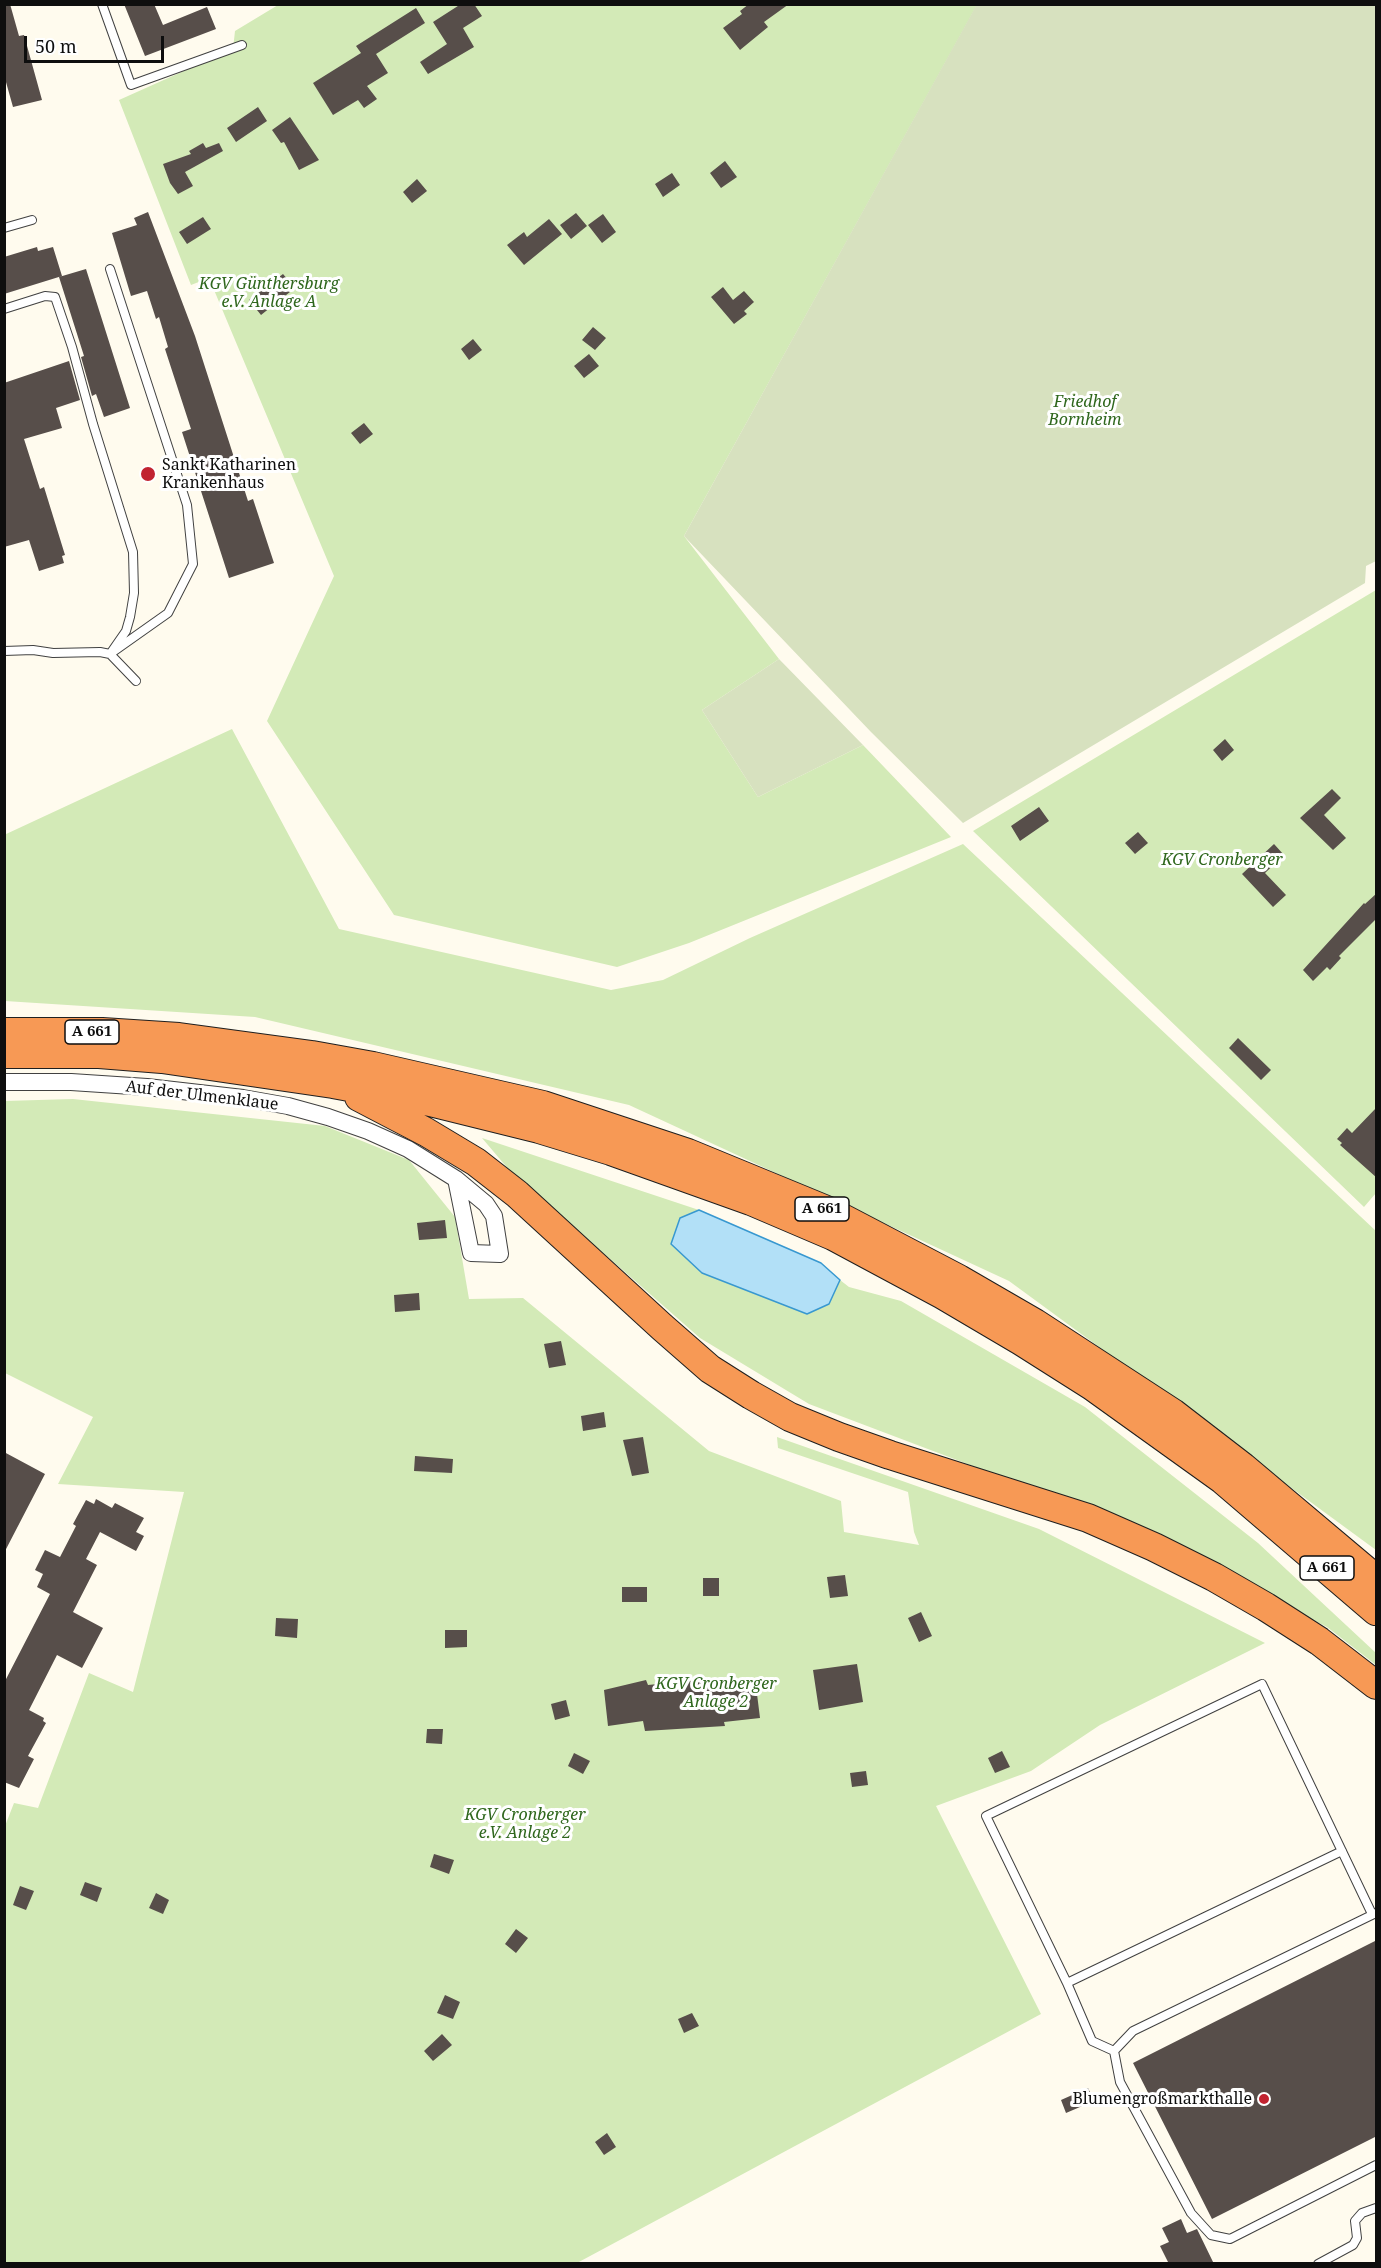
<!DOCTYPE html>
<html>
<head>
<meta charset="utf-8">
<style>
  body { margin:0 }
  #map { position:relative; width:1381px; height:2268px; overflow:hidden; background:#fffbee; font-family:"Noto Serif",serif }
  canvas { display:block }
  .frame { position:absolute; inset:0; border:6px solid #0e0e0e; pointer-events:none }
  .scale { position:absolute; left:24px; top:36px; width:140px; height:27px; box-sizing:border-box; border:3px solid #0e0e0e; border-top:0; padding-left:8px; font-size:18px; line-height:21px; white-space:nowrap; color:#0e0e0e; -webkit-text-stroke:4px #fff; paint-order:stroke }
</style>
</head>
<body>
<div id="map">
<canvas width="1381" height="2268"></canvas>
<div class="frame"></div>
<div class="scale">50 m</div>
</div>
<script>
const ctx = document.querySelector('canvas').getContext('2d');
ctx.lineJoin = 'round';
function paint(path, color) { ctx.fillStyle = color; ctx.fill(path, 'evenodd'); }
const poly = rows => new Path2D(rows.map(r => 'M' + r).join(''));
function trace(path, color, width, dash) { ctx.strokeStyle = color; ctx.lineWidth = width; ctx.lineCap = dash ? 'butt' : 'round'; ctx.setLineDash(dash || []); ctx.stroke(path); }
function label(font, color, halo, rows, align = 'center') {
  ctx.font = font + ' "Noto Serif",serif'; ctx.lineWidth = 6; ctx.setLineDash([]); ctx.textBaseline = 'middle'; ctx.strokeStyle = halo; ctx.fillStyle = color; for (const [text, x, y, turn = 0] of rows) {
    ctx.save(); ctx.translate(x, y); ctx.rotate((+turn || 0) * Math.PI / 180); ctx.textAlign = isNaN(turn) ? turn : align; if (halo) ctx.strokeText(text, 0, 0); ctx.fillText(text, 0, 0); ctx.restore();
  }
}
paint(poly([
  [278,5,977,5,684,536,779,659,702,710,758,797,863,745,951,837,689,943,617,967,394,915,267,721,334,576,209,278,191,285,119,100,233,49,235,31],
  [1376,590,1376,1193,1364,1207,973,831],
  [232,729,339,929,611,990,663,980,750,938,963,844,1376,1231,1376,1550,1009,1281,629,1105,255,1017,5,1001,4,835],
  [73,1099,325,1126,409,1160,455,1217,469,1299,523,1298,709,1451,841,1501,844,1532,919,1545,914,1532,908,1492,778,1448,777,1437,1039,1529,1265,1643,1100,1725,1031,1771,936,1806,1041,2014,577,2263,5,2263,5,1826,14,1803,38,1808,89,1673,133,1692,184,1492,58,1484,93,1417,5,1373,4,1101],
  [482,1138,699,1210,680,1218,829,1304,840,1280,849,1287,901,1301,1085,1407,1258,1543,1376,1653,1376,1665,1327,1627,1126,1524,809,1404,700,1338,510,1171]
]), '#d3eab7');
paint(poly([
  [977,4,1376,5,1376,561,1366,566,1365,583,963,823,871,732,684,536],
  [779,659,863,745,758,797,702,710]
]), '#d7e1bf');
const water = poly([
  [699,1210,821,1263,840,1280,829,1304,807,1314,702,1273,671,1244,680,1218,699,1210]
]);
paint(water, '#b2e0f7');
trace(water, '#3898d0', 1.5);
paint(poly([
  [4,4,10,4,19,36,24,35,42,100,13,107,4,75],
  [124,4,154,4,163,25,207,7,216,29,145,56],
  [461,4,474,4,482,16,463,28,474,47,428,74,420,62,447,44,433,22],
  [749,4,789,4,764,22,768,27,740,50,723,28,742,14,740,11],
  [416,8,425,23,376,54,388,73,367,86,377,99,364,108,358,100,333,115,313,83,361,53,356,46],
  [258,107,267,121,236,142,227,128],
  [290,117,319,160,299,170,284,142,281,143,272,130],
  [203,143,206,148,219,143,223,151,185,172,193,186,178,194,170,183,163,164,191,154,189,151],
  [725,161,737,177,721,188,710,173],
  [672,173,680,185,663,197,655,184],
  [417,179,427,191,412,203,403,192],
  [148,212,195,336,248,501,253,499,274,563,229,578,182,432,191,429,165,349,168,347,159,317,156,319,147,291,131,296,112,233,137,225,134,218],
  [576,213,587,226,571,239,560,225],
  [603,214,616,232,602,243,588,225],
  [203,217,211,229,187,244,179,232],
  [549,219,562,234,524,265,507,245,524,232,527,237],
  [37,247,38,251,53,247,62,276,4,294,4,257],
  [86,269,130,408,104,417,96,394,92,396,81,357,84,356,59,277],
  [283,274,295,288,261,315,249,300],
  [723,287,733,300,744,291,754,302,744,311,747,314,734,324,711,297],
  [593,327,606,338,595,350,582,340],
  [473,339,482,350,469,360,461,349],
  [589,354,599,366,584,378,574,366],
  [69,361,80,400,56,408,62,428,24,439,40,489,44,487,65,555,62,556,64,563,39,571,29,540,4,547,4,383],
  [364,423,373,434,360,444,351,433],
  [1225,739,1234,750,1222,761,1213,750],
  [1332,789,1341,798,1324,815,1346,838,1333,850,1300,818],
  [1039,807,1049,821,1020,841,1011,826],
  [1138,832,1148,843,1135,854,1125,843],
  [1274,844,1284,855,1265,873,1286,895,1273,907,1242,874],
  [1377,893,1377,918,1339,956,1341,958,1330,970,1327,967,1313,981,1303,970,1364,903,1365,904],
  [1238,1038,1271,1070,1261,1080,1229,1048],
  [1377,1107,1377,1178,1340,1145,1342,1143,1337,1139,1347,1128,1352,1133],
  [445,1220,447,1238,419,1240,417,1223],
  [419,1293,420,1310,395,1312,394,1295],
  [561,1341,566,1365,549,1368,544,1344],
  [604,1412,606,1427,583,1431,581,1416],
  [643,1437,649,1473,632,1476,623,1440],
  [4,1452,45,1474,4,1553],
  [415,1456,453,1459,452,1473,414,1471],
  [96,1499,112,1508,115,1503,144,1518,136,1532,144,1536,136,1551,100,1532,86,1559,97,1565,73,1612,103,1628,82,1668,57,1655,29,1710,44,1718,43,1721,46,1723,28,1756,34,1759,19,1788,4,1782,4,1683,50,1594,37,1587,43,1574,35,1570,45,1550,60,1557,76,1526,73,1524,86,1500,94,1504],
  [845,1575,848,1596,830,1598,827,1577],
  [703,1578,719,1578,719,1596,703,1596],
  [622,1587,647,1587,647,1602,622,1602],
  [921,1612,932,1636,919,1642,908,1618],
  [276,1618,298,1619,297,1638,275,1636],
  [445,1630,467,1630,467,1647,445,1648],
  [857,1664,863,1702,819,1710,813,1670],
  [755,1678,760,1718,724,1722,725,1726,645,1731,643,1721,608,1726,604,1690,646,1680,648,1685,688,1681,718,1680,719,1682],
  [566,1700,570,1716,555,1720,551,1704],
  [427,1729,443,1729,442,1744,426,1743],
  [1002,1751,1010,1767,995,1773,988,1758],
  [574,1753,590,1761,583,1774,568,1766],
  [866,1771,868,1785,852,1787,850,1773],
  [434,1854,454,1860,449,1874,430,1867],
  [85,1882,102,1888,97,1902,80,1895],
  [20,1886,34,1891,26,1910,13,1905],
  [156,1893,169,1900,163,1914,149,1908],
  [516,1929,528,1938,516,1953,505,1944],
  [1377,1940,1377,2136,1212,2219,1133,2063],
  [445,1995,460,2002,453,2019,437,2013],
  [692,2013,699,2026,684,2033,678,2019],
  [442,2034,452,2045,433,2061,424,2051],
  [1088,2088,1094,2101,1066,2113,1061,2100],
  [607,2133,616,2147,604,2155,595,2142],
  [1181,2219,1187,2233,1197,2229,1214,2264,1169,2264,1160,2246,1169,2242,1162,2228]
]), '#574e4a');
const lane = poly([
  [102,4,131,85,242,45],
  [4,228,32,220],
  [4,309,45,296,55,297,72,347,93,424,133,552,134,593,130,617,126,631,110,654,168,613,193,564,187,505,110,269],
  [4,651,33,650,53,653,100,652,110,654,136,681],
  [1376,1913,1133,2031,1114,2051,1120,2082,1191,2213,1211,2235,1230,2239,1376,2165],
  [1067,1983,1342,1851],
  [1114,2051,1092,2041,1067,1983,986,1816,1262,1684,1372,1914],
  [1318,2264,1353,2245,1357,2238,1355,2221,1362,2213,1376,2208]
]);
const street = poly([
  [4,1082,71,1082,147,1087,243,1098,288,1106,328,1117,368,1131,408,1149,456,1179,486,1204,494,1216,500,1254,471,1253,456,1179]
]);
const highway = poly([
  [4,1032,102,1032,179,1037,312,1055,373,1066,543,1105,688,1153,829,1211,959,1279,1035,1323,1173,1413,1243,1467,1376,1579],
  [4,1054,99,1054,162,1059,333,1084,430,1102,539,1129,611,1151,751,1201,833,1236,943,1295,1021,1341,1092,1386,1223,1480,1376,1611],
  [359,1097,426,1132,476,1162,517,1194,662,1327,710,1369,751,1395,790,1417,839,1437,890,1455,1088,1518,1154,1547,1214,1577,1266,1607,1319,1641,1376,1685]
]);
trace(lane, '#414141', 10);
trace(street, '#414141', 18);
trace(highway, '#1f1f1f', 30);
trace(lane, '#fff', 8);
trace(street, '#fff', 16);
trace(highway, '#f79955', 28);
for (const [x, y, r, color] of [
  [148,474,8,"#c12330"],
  [1264,2099,6,"#c12330"]
]) { const dot = new Path2D(); dot.arc(x, y, r, 0, 2 * Math.PI); ctx.fillStyle = color; ctx.fill(dot); trace(dot, '#fff', 2); }
for (const [x, y, w] of [
  [92,1032,54],
  [822,1209,54],
  [1327,1568,54]
]) { const box = new Path2D(); box.roundRect(x - w / 2, y - 12, w, 24, 4.5); ctx.fillStyle = '#fff'; ctx.fill(box); trace(box, '#0e0e0e', 1.5); }
label('bold 15px', '#0e0e0e', null, [
  ["A 661",92,1032],
  ["A 661",822,1209],
  ["A 661",1327,1568]
]);
label('italic 16px', '#2f671d', '#fff', [
  ["KGV Günthersburg",269,284],
  ["e.V. Anlage A",269,302],
  ["Friedhof",1085,402],
  ["Bornheim",1085,420],
  ["KGV Cronberger",1222,860],
  ["KGV Cronberger",716,1684],
  ["Anlage 2",716,1702],
  ["KGV Cronberger",525,1815],
  ["e.V. Anlage 2",525,1833]
]);
label('16px', '#0e0e0e', '#fff', [
  ["Sankt Katharinen",162,465],
  ["Krankenhaus",162,483],
  ["Blumengroßmarkthalle",1252,2099,"right"]
], 'left');
label('16px', '#0e0e0e', '#fff', [
  ["Auf der Ulmenklaue",202,1096,7]
]);
</script>
</body>
</html>
